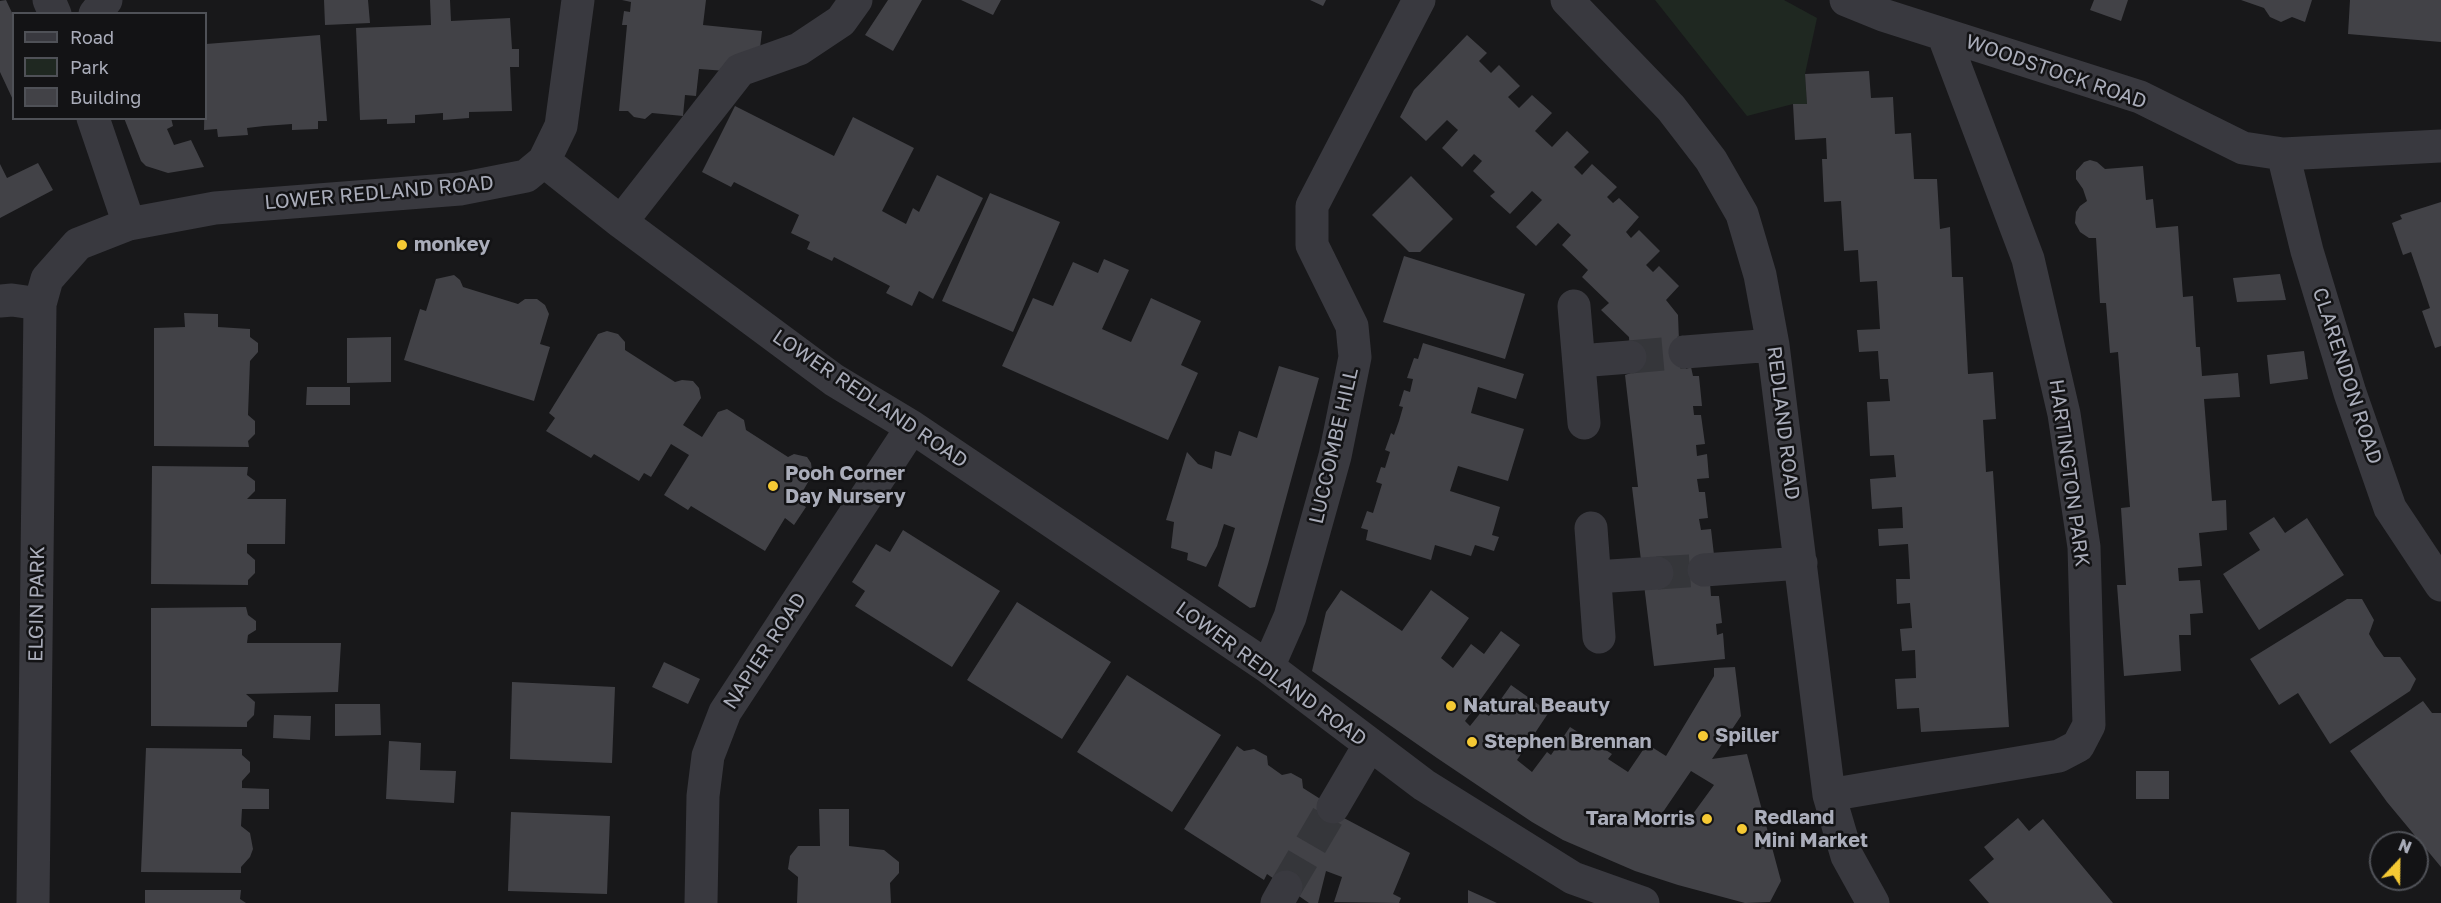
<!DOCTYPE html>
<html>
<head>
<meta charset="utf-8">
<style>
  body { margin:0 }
  #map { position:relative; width:2441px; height:903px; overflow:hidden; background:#18181a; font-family:"Golos Text",sans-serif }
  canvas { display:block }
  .legend { position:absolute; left:12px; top:12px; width:195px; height:108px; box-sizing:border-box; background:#131315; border:2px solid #4f5157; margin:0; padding:8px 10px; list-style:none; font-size:18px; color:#aaadba }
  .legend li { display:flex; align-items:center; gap:12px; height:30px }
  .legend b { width:30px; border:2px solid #4f5157 }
  .north { position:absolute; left:2369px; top:831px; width:60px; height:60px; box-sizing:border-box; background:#131315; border:2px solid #4f5157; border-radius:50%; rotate:22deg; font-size:16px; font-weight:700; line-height:24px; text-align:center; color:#aaadba }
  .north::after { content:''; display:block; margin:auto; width:21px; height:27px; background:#f5c934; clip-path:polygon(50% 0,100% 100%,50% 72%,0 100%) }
</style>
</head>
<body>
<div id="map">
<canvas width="2441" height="903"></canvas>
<ul class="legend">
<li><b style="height:8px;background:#39393f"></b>Road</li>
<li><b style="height:16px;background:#1f2821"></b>Park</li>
<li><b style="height:16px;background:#424247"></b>Building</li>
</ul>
<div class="north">N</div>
</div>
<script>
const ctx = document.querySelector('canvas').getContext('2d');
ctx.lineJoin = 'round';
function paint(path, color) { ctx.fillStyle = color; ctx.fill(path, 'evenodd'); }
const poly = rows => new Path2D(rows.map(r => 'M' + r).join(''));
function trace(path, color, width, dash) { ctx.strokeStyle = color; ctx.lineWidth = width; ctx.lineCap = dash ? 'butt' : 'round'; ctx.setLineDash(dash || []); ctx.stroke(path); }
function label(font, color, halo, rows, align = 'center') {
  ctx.font = font + ' "Golos Text",sans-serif'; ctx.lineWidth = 5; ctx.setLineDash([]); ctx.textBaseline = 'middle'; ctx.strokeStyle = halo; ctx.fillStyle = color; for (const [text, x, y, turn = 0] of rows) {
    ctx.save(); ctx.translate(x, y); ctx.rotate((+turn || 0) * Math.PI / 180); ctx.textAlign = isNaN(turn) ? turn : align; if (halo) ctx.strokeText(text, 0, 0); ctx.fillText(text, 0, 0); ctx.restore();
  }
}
paint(poly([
  [1655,0,1784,0,1817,18,1805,74,1807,104,1793,104,1747,116]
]), '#1f2821');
paint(poly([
  [6,0,14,17,14,102,0,72,0,1],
  [324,0,368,0,370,23,325,25],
  [430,0,450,0,451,21,510,18,512,49,519,49,519,67,510,67,512,111,469,112,469,118,443,120,443,113,415,115,415,123,387,124,387,119,360,120,356,28,431,25],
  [622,0,706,0,703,25,762,31,759,57,726,71,699,69,696,96,685,95,683,116,652,113,645,119,634,117,628,111,619,111,627,25,622,25,624,11,630,12,631,2],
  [888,0,922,0,893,51,865,35],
  [961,0,1001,0,993,15],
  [1310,0,1326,0,1323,6],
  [2094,0,2128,0,2121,21,2090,10],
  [2241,0,2312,0,2305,22,2292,17,2281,22,2270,17,2264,8],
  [2350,0,2441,0,2441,42,2348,34],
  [320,35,327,121,318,121,318,129,292,130,292,124,264,126,247,128,248,135,218,137,217,129,204,130,206,44],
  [1467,35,1487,53,1479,61,1491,73,1499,65,1520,86,1508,97,1519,108,1532,95,1552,113,1535,131,1552,147,1567,131,1589,152,1574,167,1582,175,1592,164,1617,187,1607,197,1613,203,1619,198,1639,217,1626,232,1631,238,1639,230,1660,251,1646,265,1653,272,1659,266,1679,286,1666,300,1678,315,1679,341,1685,352,1686,369,1691,367,1693,376,1699,376,1702,406,1693,406,1694,415,1701,415,1705,444,1696,445,1697,456,1707,454,1709,478,1697,479,1699,492,1705,492,1708,518,1699,519,1701,530,1711,529,1714,555,1710,583,1711,596,1719,596,1722,623,1716,624,1717,635,1723,633,1725,659,1654,666,1632,487,1638,487,1625,375,1631,373,1629,337,1601,310,1609,303,1582,277,1588,270,1562,245,1571,235,1558,223,1536,246,1516,227,1542,200,1532,191,1510,214,1490,196,1495,192,1473,171,1482,161,1474,154,1462,167,1442,148,1458,130,1447,120,1426,141,1400,117,1414,90],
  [1869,71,1871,98,1893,97,1895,134,1911,133,1914,179,1937,179,1940,229,1950,227,1952,277,1963,277,1968,374,1993,372,1996,419,1983,420,1986,472,1993,471,2009,727,1921,732,1919,708,1897,709,1895,679,1916,678,1915,650,1902,651,1900,629,1912,628,1910,603,1897,604,1896,579,1910,579,1908,544,1879,546,1878,529,1903,528,1902,507,1872,509,1870,479,1896,477,1894,455,1870,456,1867,402,1890,401,1888,379,1880,379,1878,351,1859,352,1857,330,1880,329,1877,281,1860,282,1858,250,1844,251,1841,201,1824,202,1822,159,1827,159,1826,138,1795,140,1793,104,1807,104,1805,74],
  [735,106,834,156,853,117,914,148,882,211,906,224,913,208,919,212,937,175,983,198,933,299,919,291,912,306,886,293,890,286,834,257,832,261,807,249,810,242,791,233,799,215,734,182,731,187,702,172],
  [124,118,171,118,173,126,167,129,174,145,191,140,204,167,168,173,146,166,141,161],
  [2090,160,2097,162,2105,169,2143,166,2146,200,2153,199,2156,228,2178,226,2183,297,2193,296,2196,347,2200,347,2202,376,2238,373,2240,397,2204,399,2212,501,2226,500,2227,530,2199,533,2202,566,2178,568,2179,581,2200,580,2203,613,2190,614,2191,635,2179,635,2181,671,2124,676,2117,585,2126,585,2121,508,2130,507,2118,352,2110,353,2106,303,2100,303,2096,238,2089,238,2080,232,2075,223,2076,212,2080,206,2087,201,2083,189,2076,179,2076,171,2084,162],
  [38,163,53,190,0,218,0,164,7,178],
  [1411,176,1453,219,1420,252,1409,252,1372,215],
  [990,193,1060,222,1013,332,942,301],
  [2441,202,2441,346,2435,348,2422,311,2430,308,2421,281,2411,252,2403,255,2392,223,2402,219,2400,215],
  [1404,256,1525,294,1505,359,1383,322],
  [1104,259,1129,270,1102,329,1131,342,1151,298,1201,321,1181,365,1198,373,1168,440,1002,366,1033,298,1053,306,1073,262,1098,273],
  [2280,274,2286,300,2237,302,2233,278],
  [454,275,460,280,463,287,518,304,525,299,537,299,545,305,549,314,540,344,550,347,534,401,404,360,420,309,426,311,436,279],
  [184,313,218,314,218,327,250,329,250,337,258,343,258,352,250,361,248,415,255,421,255,434,248,441,249,447,154,446,154,328,185,327],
  [607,331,618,334,625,342,625,350,675,382,682,380,693,381,699,388,701,398,683,425,702,437,718,412,727,409,744,420,746,430,788,457,794,454,807,457,811,463,812,471,814,472,797,501,806,507,794,525,785,518,765,551,691,506,688,510,664,495,689,455,671,444,651,477,644,473,639,481,594,454,591,458,546,431,555,418,549,413,598,334],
  [391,337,391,382,347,383,347,338],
  [1423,343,1524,374,1516,399,1478,387,1471,413,1524,429,1508,481,1458,466,1450,491,1500,507,1492,535,1499,537,1494,551,1475,545,1471,556,1435,545,1431,560,1366,540,1368,530,1361,528,1367,511,1373,513,1382,484,1376,482,1381,467,1385,468,1390,452,1385,450,1391,433,1394,435,1399,421,1403,407,1399,406,1404,390,1410,392,1413,379,1407,378,1414,358,1418,359],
  [2304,351,2308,379,2270,384,2267,355],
  [1279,366,1319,378,1268,564,1255,607,1250,608,1218,586,1235,528,1224,524,1217,546,1206,567,1187,560,1188,553,1171,548,1174,522,1166,520,1187,452,1198,464,1212,469,1215,451,1231,456,1239,431,1257,438],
  [307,387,350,387,350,405,306,405],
  [152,466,248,467,247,475,255,481,255,491,247,499,286,499,285,544,247,544,247,553,255,560,255,573,248,580,248,585,151,584],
  [2274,517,2285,533,2307,518,2344,575,2259,630,2223,574,2260,550,2249,533],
  [903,530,1000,591,952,667,855,606,865,591,852,582,876,544,890,552],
  [1341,590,1402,631,1431,590,1469,618,1441,658,1453,668,1471,644,1484,654,1501,631,1520,645,1465,721,1470,726,1482,711,1489,716,1511,685,1549,712,1517,760,1532,772,1547,752,1551,755,1570,727,1612,754,1608,759,1628,772,1647,744,1666,756,1714,676,1714,668,1735,667,1741,716,1712,759,1747,754,1781,881,1770,902,1745,903,1678,885,1635,871,1563,840,1532,822,1437,758,1312,671,1326,612],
  [1691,771,1714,785,1687,822,1663,812],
  [2347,599,2362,599,2374,620,2369,634,2376,646,2384,657,2400,657,2416,679,2410,691,2330,744,2298,693,2279,705,2250,659],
  [1017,602,1111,662,1062,739,967,680],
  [246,607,248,615,256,621,256,630,248,635,247,643,341,643,338,692,246,694,255,702,254,715,247,722,247,727,151,726,151,608],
  [664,662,700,679,688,704,652,687],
  [1127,675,1221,735,1172,812,1077,752],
  [512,682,615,687,612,763,510,759],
  [2423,701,2432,713,2441,713,2441,867,2387,802,2350,751],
  [335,704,380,704,381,735,335,736],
  [274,715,311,716,310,740,273,738],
  [389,741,421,743,420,770,456,771,454,803,386,799],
  [1237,746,1244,751,1254,749,1267,756,1268,765,1282,775,1291,773,1302,779,1303,788,1333,807,1342,817,1410,853,1393,894,1401,898,1399,903,1334,902,1342,877,1326,871,1318,903,1309,903,1267,874,1264,880,1184,829],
  [146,748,242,749,242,755,250,762,250,772,242,781,242,788,269,789,269,809,242,809,241,826,250,833,253,849,250,857,241,867,241,873,141,872],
  [2136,771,2169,771,2169,799,2136,799],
  [819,809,849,809,849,846,884,850,899,862,899,873,890,883,891,903,797,903,798,877,788,869,790,856,798,846,820,846],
  [511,812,610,816,607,894,508,891],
  [2018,818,2029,831,2043,819,2113,903,1989,903,1969,880,1994,859,1984,847],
  [145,890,241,890,240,899,246,903,145,903],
  [1468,890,1497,903,1468,903]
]), '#424247');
trace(poly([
  [1630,357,1685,352],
  [1657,573,1704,570],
  [1286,887,1333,807]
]), '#35363a', 33, [33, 16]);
trace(poly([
  [49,0,55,14],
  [1567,0,1671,108,1711,160,1742,214,1760,275,1773,345,1829,795,1847,856,1873,903],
  [1846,0,1883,15,2140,97,2243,148,2283,154,2441,146],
  [95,14,106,0],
  [93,118,129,224],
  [2283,154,2307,251,2350,393,2390,508,2441,585],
  [544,161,621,222,834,380,912,427,1268,667,1424,785,1573,878,1643,903],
  [621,222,740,70,799,49,841,21,856,0],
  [0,301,12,300,40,304],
  [1574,306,1584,423],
  [1685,352,1773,345],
  [1579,361,1630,357],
  [1591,528,1599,637],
  [1704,570,1801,563],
  [1595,577,1657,573],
  [1268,667,1290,617,1335,456,1355,357,1352,326,1312,245,1312,206,1419,0],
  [1829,795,2059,756,2078,746,2089,725,2084,547,2064,414,2028,259,1943,34],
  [1333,807,1370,744],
  [33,903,40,304,47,279,78,244,129,224,215,208,460,189,526,176,544,161,561,126,578,0],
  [701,903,703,796,708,756,725,712,912,427],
  [1277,903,1286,887]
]), '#39393f', 33);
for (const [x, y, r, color] of [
  [402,245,6,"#f5c934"],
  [773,486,6,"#f5c934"],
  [1451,706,6,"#f5c934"],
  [1703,736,6,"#f5c934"],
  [1472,742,6,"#f5c934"],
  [1707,819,6,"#f5c934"],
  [1742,829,6,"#f5c934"]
]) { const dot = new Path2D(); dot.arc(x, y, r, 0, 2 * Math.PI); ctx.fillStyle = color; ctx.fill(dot); trace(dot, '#131315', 2); }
label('20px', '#aaadba', '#131315', [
  ["WOODSTOCK ROAD",2056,72,19],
  ["LOWER REDLAND ROAD",379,193,-5],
  ["CLARENDON ROAD",2347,376,72],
  ["LOWER REDLAND ROAD",870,399,34],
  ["REDLAND ROAD",1783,423,83],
  ["LUCCOMBE HILL",1334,446,-77],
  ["HARTINGTON PARK",2069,473,82],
  ["ELGIN PARK",37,604,-89],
  ["NAPIER ROAD",765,651,-57],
  ["LOWER REDLAND ROAD",1271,674,36]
]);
label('bold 20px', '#aaadba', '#131315', [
  ["monkey",414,245],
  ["Pooh Corner",785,474],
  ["Day Nursery",785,497],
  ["Natural Beauty",1463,706],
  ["Spiller",1715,736],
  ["Stephen Brennan",1484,742],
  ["Redland",1754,818],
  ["Mini Market",1754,841],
  ["Tara Morris",1695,819,"right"]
], 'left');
</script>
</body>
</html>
